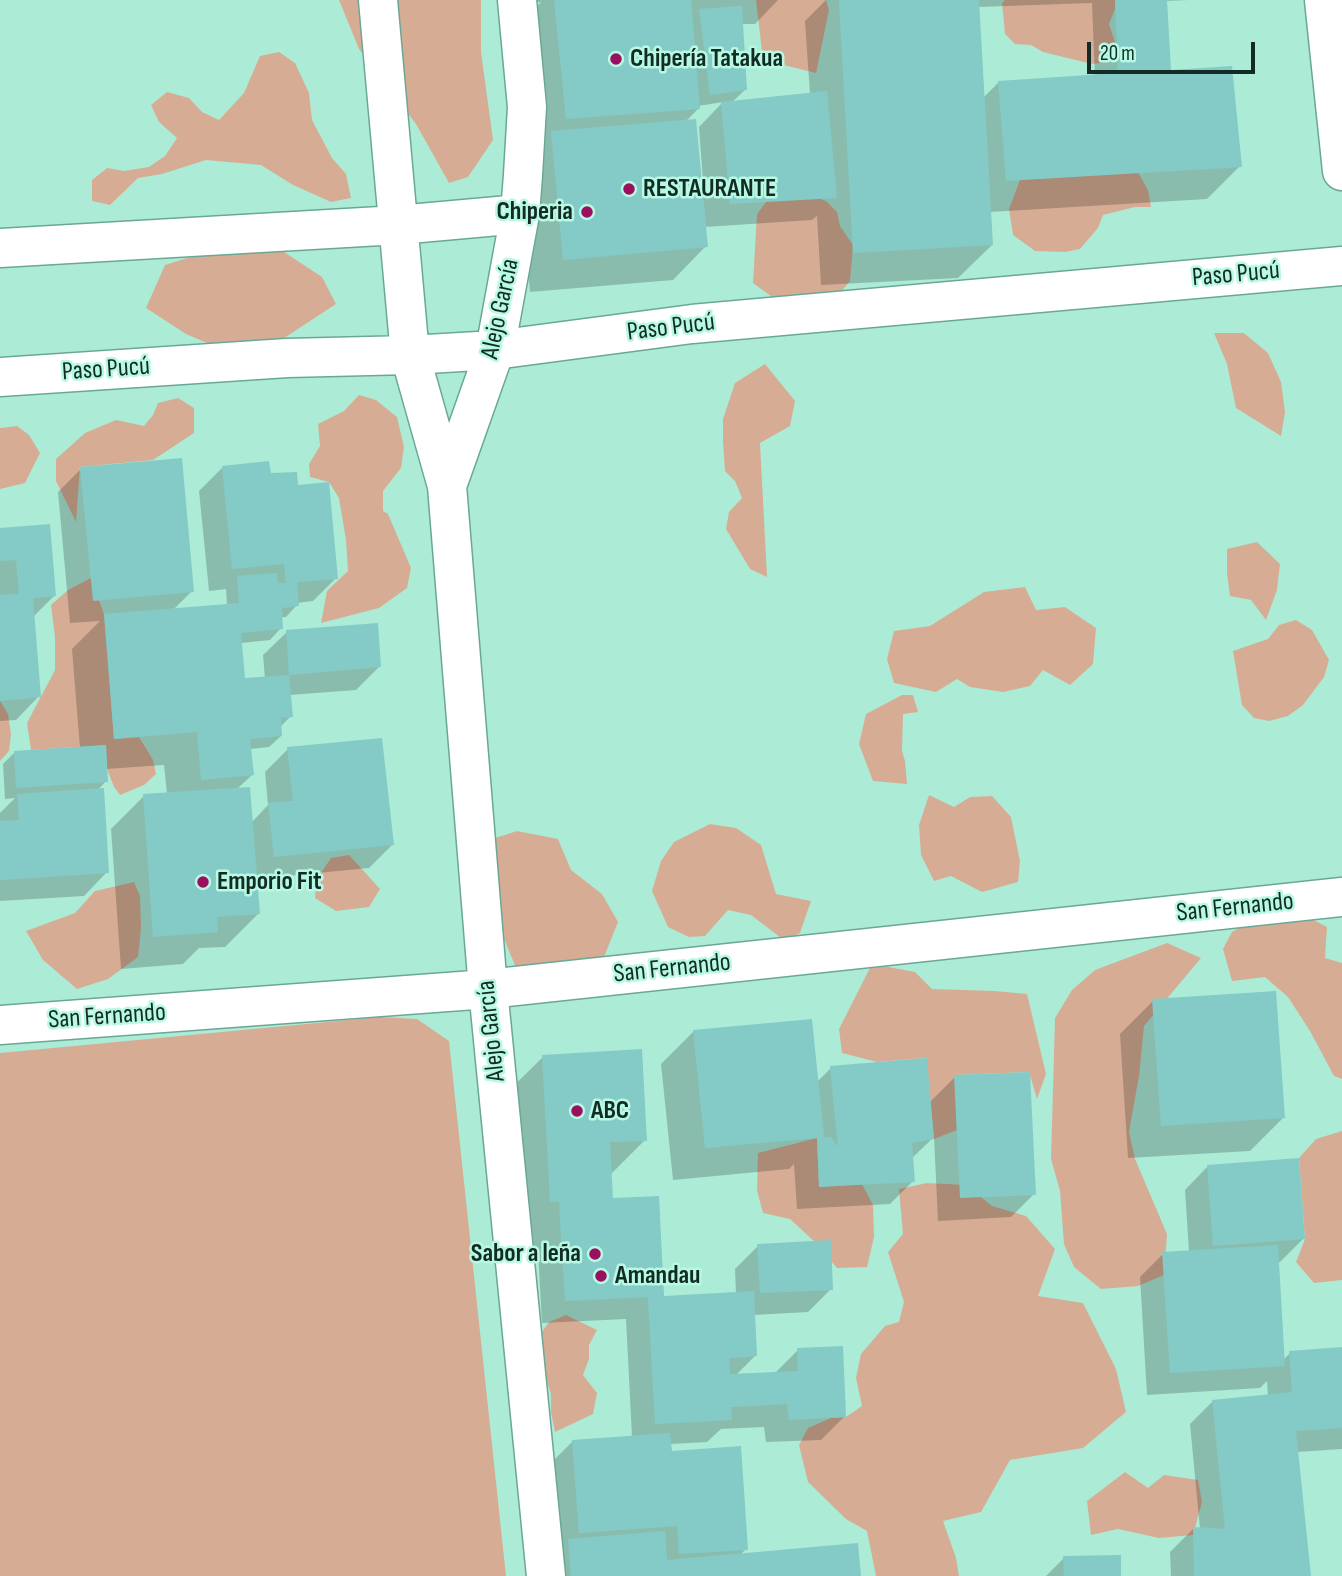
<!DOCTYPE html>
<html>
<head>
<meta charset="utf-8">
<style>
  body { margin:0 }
  #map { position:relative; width:1342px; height:1576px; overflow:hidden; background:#acecd7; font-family:"Sofia Sans Condensed",sans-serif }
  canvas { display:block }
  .scale { position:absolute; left:1087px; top:42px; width:168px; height:32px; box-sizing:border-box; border:4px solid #122c25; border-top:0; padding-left:9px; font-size:21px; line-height:24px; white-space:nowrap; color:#122c25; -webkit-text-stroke:5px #b8f9e4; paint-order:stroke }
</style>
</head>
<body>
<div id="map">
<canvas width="1342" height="1576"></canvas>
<div class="scale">20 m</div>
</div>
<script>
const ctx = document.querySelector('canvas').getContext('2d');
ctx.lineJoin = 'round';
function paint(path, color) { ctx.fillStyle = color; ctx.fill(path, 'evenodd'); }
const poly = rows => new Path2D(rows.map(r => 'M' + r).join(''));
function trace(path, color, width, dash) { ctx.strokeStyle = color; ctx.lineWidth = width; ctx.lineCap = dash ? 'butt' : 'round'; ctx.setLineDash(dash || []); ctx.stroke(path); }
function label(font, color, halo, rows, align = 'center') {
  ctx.font = font + ' "Sofia Sans Condensed",sans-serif'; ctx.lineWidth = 5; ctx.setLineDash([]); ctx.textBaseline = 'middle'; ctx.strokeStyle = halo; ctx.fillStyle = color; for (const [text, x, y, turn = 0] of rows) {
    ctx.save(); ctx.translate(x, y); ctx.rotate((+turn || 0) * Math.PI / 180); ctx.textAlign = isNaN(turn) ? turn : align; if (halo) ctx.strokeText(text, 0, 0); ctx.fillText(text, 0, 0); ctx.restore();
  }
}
paint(poly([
  [339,0,481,0,481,52,493,140,468,177,449,183,416,124,359,49],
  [756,0,826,0,829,10,816,73,763,60],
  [1005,0,1115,0,1115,9,1109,24,1118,51,1108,62,1092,64,1043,52,1031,45,1015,44,1005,34,1002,3],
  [279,52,295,63,309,93,312,120,332,158,346,174,351,198,331,202,293,185,261,165,206,160,162,174,138,178,110,205,92,201,92,180,107,168,124,171,149,167,165,156,177,138,159,122,151,105,167,92,189,98,202,112,219,120,244,93,260,56],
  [1129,164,1139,174,1148,190,1151,207,1135,207,1103,215,1098,228,1080,249,1065,252,1035,251,1013,235,1009,209,1020,180],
  [779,195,813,196,826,201,837,212,840,226,853,245,850,281,840,293,779,302,753,283,757,214,766,202],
  [281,250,322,277,336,304,249,361,186,334,146,308,165,265,197,255],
  [1214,333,1244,333,1268,353,1281,382,1285,412,1281,436,1236,408,1227,364],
  [765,364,795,401,790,426,760,443,767,577,750,569,726,529,729,512,742,498,735,481,725,471,723,441,723,419,735,383],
  [359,395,376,400,397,417,404,447,401,468,383,491,383,511,388,514,411,568,407,588,379,608,321,623,327,591,348,571,346,540,339,498,329,482,310,477,309,464,320,446,318,424,344,411],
  [178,398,194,408,194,433,153,460,80,467,76,522,56,481,56,459,85,433,116,420,144,426,153,415,158,403],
  [17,426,29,435,40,453,25,483,0,489,0,428],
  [1257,542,1280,564,1277,590,1266,620,1251,600,1230,596,1227,573,1227,549],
  [91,578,104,614,114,739,139,737,153,760,156,774,144,785,120,795,114,787,107,769,106,745,31,750,27,723,55,670,55,637,51,605,68,590],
  [1025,587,1036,610,1065,607,1096,628,1093,664,1070,685,1043,670,1030,686,1003,692,970,687,957,679,936,692,894,683,887,659,894,631,930,626,984,592],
  [1296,620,1312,630,1329,660,1324,677,1303,705,1288,716,1269,721,1254,718,1242,705,1233,651,1268,639,1279,625],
  [902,695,913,695,918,712,903,714,902,751,905,761,907,784,873,781,859,744,866,714],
  [0,701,8,714,11,734,9,751,0,761],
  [929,795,954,807,970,797,992,796,1011,817,1020,861,1018,882,982,892,951,876,934,881,921,855,919,825],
  [710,824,736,828,761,845,776,894,811,901,800,933,785,941,751,915,728,910,705,936,689,937,668,927,652,891,661,861,674,842],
  [517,831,558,839,571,870,602,894,618,922,604,957,560,981,517,970,504,939,482,923,489,840],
  [349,855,380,889,369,907,336,911,315,898,317,879,331,858],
  [134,882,140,896,141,928,138,957,108,979,77,989,43,960,26,931,75,913,95,891],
  [1281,903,1327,927,1325,958,1342,963,1342,1079,1334,1076,1310,1031,1288,997,1265,977,1232,981,1223,949,1232,932],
  [1167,943,1201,958,1144,1026,1139,1076,1129,1132,1135,1159,1167,1234,1164,1275,1138,1286,1101,1289,1074,1267,1064,1244,1060,1191,1051,1159,1055,1018,1072,990,1095,970],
  [872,964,915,972,932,989,995,991,1027,994,1046,1074,1037,1099,1029,1072,955,1075,957,1130,934,1139,926,1058,877,1062,842,1053,839,1029],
  [380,1017,417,1019,449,1041,506,1576,0,1576,0,1053],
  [1342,1131,1342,1280,1314,1283,1296,1262,1305,1239,1299,1158,1316,1139],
  [817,1138,819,1187,862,1184,873,1205,874,1237,867,1267,837,1268,817,1244,790,1219,763,1213,757,1190,758,1153],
  [927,1183,966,1185,992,1206,1026,1216,1055,1249,1038,1296,1083,1303,1116,1369,1126,1412,1083,1448,1010,1460,981,1512,943,1521,956,1558,959,1576,876,1576,867,1531,846,1519,808,1482,799,1445,808,1428,831,1418,846,1417,862,1406,856,1378,861,1354,885,1326,899,1322,904,1302,888,1252,903,1234,899,1189],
  [566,1315,597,1330,589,1345,589,1359,583,1375,597,1393,593,1414,555,1432,551,1412,551,1394,544,1372,539,1336,549,1322],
  [1125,1472,1148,1488,1164,1475,1198,1480,1202,1502,1193,1535,1159,1538,1118,1529,1091,1535,1087,1501]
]), '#d6ad94');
paint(poly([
  [518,0,778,0,755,24,742,24,746,89,732,102,810,94,805,21,826,0,1189,0,1165,1,1169,69,1240,166,1207,199,990,212,992,245,958,278,821,285,817,216,812,220,704,227,706,246,673,280,530,292,519,165,521,23,541,2,519,4],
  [1092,3,1095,77,998,83,983,98,978,7],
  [723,102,699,127,704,194,701,194,685,122,698,109,698,106],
  [222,468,269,475,296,487,336,578,313,601,297,603,297,605,286,617,281,617,281,628,270,640,241,643,244,680,265,679,263,655,287,632,379,667,356,690,289,695,291,716,280,727,281,736,269,747,250,749,252,775,237,789,251,823,268,805,265,772,288,749,392,845,369,868,255,879,258,914,225,947,199,948,183,964,121,969,111,829,144,796,167,794,164,765,106,769,106,781,97,791,107,872,84,896,0,901,0,813,15,798,5,799,3,764,14,753,80,748,72,649,100,621,70,623,58,492,81,469,192,591,173,610,227,606,226,589,209,591,199,491],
  [0,529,54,596,33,617,39,696,16,720,0,721],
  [1153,1001,1283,1118,1250,1151,1128,1158,1120,1034],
  [694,1031,817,1082,831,1068,929,1103,955,1077,1034,1194,1011,1217,938,1221,934,1137,911,1159,913,1181,890,1204,797,1209,794,1164,789,1169,673,1180,661,1064],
  [543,1057,645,1140,610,1175,611,1198,662,1298,736,1294,735,1269,758,1246,831,1289,808,1312,754,1315,756,1355,735,1376,774,1374,798,1350,844,1417,821,1440,766,1442,764,1427,721,1429,707,1442,670,1444,671,1453,746,1549,740,1555,859,1576,547,1576,550,1464,573,1441,632,1437,626,1319,542,1323,538,1251,499,1253,491,1108],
  [1208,1166,1303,1239,1280,1262,1277,1262,1283,1360,1290,1353,1342,1349,1342,1449,1297,1452,1309,1576,1171,1576,1170,1552,1193,1529,1200,1529,1190,1424,1213,1401,1268,1396,1267,1381,1260,1388,1147,1395,1140,1277,1163,1254,1189,1252,1185,1190],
  [1064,1558,1120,1576,1046,1576]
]), '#0003');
paint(poly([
  [554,0,691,0,700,109,566,119],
  [839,0,979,0,993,245,853,253],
  [1115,0,1167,0,1171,70,1232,66,1242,167,1006,181,998,81,1118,73],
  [742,6,747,90,710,95,699,9],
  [827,91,837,198,730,204,721,102],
  [696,119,708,247,563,260,551,131],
  [182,458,194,592,93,601,80,467],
  [269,461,271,473,297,472,298,485,329,482,338,579,297,582,299,606,282,608,283,629,241,633,245,678,289,675,286,630,378,623,381,667,289,675,293,717,281,718,282,736,250,739,254,775,201,780,197,732,114,739,104,614,239,603,237,576,277,573,278,583,286,583,284,564,232,569,222,466],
  [50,524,56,596,33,598,41,697,0,701,0,595,19,594,16,560,0,561,0,528],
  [382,738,394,845,274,857,268,803,293,801,287,747],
  [106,745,108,782,16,788,14,751],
  [250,787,260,914,217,917,218,932,153,937,143,794],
  [104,788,109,873,0,880,0,821,19,820,17,794],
  [1276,991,1285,1118,1161,1126,1152,999],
  [812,1019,824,1137,831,1137,838,1147,830,1066,927,1058,934,1139,912,1143,915,1182,819,1187,817,1138,705,1148,693,1030],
  [642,1049,647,1141,610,1142,613,1198,659,1196,664,1296,754,1291,757,1356,729,1358,730,1374,798,1371,797,1348,843,1346,846,1417,789,1420,787,1404,731,1407,732,1420,655,1424,648,1297,565,1301,559,1202,550,1202,542,1055],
  [1030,1072,1036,1195,960,1198,954,1075],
  [1299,1158,1305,1239,1213,1246,1207,1165],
  [831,1240,833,1290,760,1293,757,1244],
  [1278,1245,1285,1366,1170,1373,1162,1252],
  [1342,1347,1342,1428,1296,1431,1311,1576,1194,1576,1193,1527,1225,1529,1212,1400,1292,1392,1289,1351],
  [670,1433,672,1451,741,1446,748,1550,679,1554,677,1526,579,1533,572,1440],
  [665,1531,667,1560,858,1543,861,1576,571,1576,568,1539],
  [1121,1555,1121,1576,1064,1576,1063,1556]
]), '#84cac7');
const minor = poly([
  [1324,0,1342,171],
  [410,355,447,486,488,989,546,1576],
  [447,486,495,350,692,324,1342,266],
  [0,1025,488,989,1342,897]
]);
const tertiary = poly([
  [378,0,410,355],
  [0,248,398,225,520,214],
  [0,377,287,358,410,355,495,350,520,214,523,175,527,107,517,0]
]);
trace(minor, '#6aa895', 41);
trace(tertiary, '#6aa895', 41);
trace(minor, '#fff', 38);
trace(tertiary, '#fff', 38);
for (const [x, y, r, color] of [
  [616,59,7,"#9a0f60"],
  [629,189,7,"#9a0f60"],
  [587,212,7,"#9a0f60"],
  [203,882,7,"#9a0f60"],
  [577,1111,7,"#9a0f60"],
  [595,1254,7,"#9a0f60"],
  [601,1276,7,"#9a0f60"]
]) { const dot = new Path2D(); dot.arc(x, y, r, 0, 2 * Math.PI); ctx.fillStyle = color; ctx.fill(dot); trace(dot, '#b8f9e4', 2.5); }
label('bold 26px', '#122c25', '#b8f9e4', [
  ["Chipería Tatakua",630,59],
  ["RESTAURANTE",643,189],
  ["Chiperia",573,212,"right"],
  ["Emporio Fit",217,882],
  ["ABC",591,1111],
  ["Sabor a leña",581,1254,"right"],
  ["Amandau",615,1276]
], 'left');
label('26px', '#122c25', '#b8f9e4', [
  ["Paso Pucú",1236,275,-5],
  ["Alejo García",501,309,-78],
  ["Paso Pucú",671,328,-7],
  ["Paso Pucú",106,370,-4],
  ["San Fernando",1235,908,-6],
  ["San Fernando",672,969,-6],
  ["San Fernando",107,1017,-4],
  ["Alejo García",492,1031,-96]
]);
</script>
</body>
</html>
